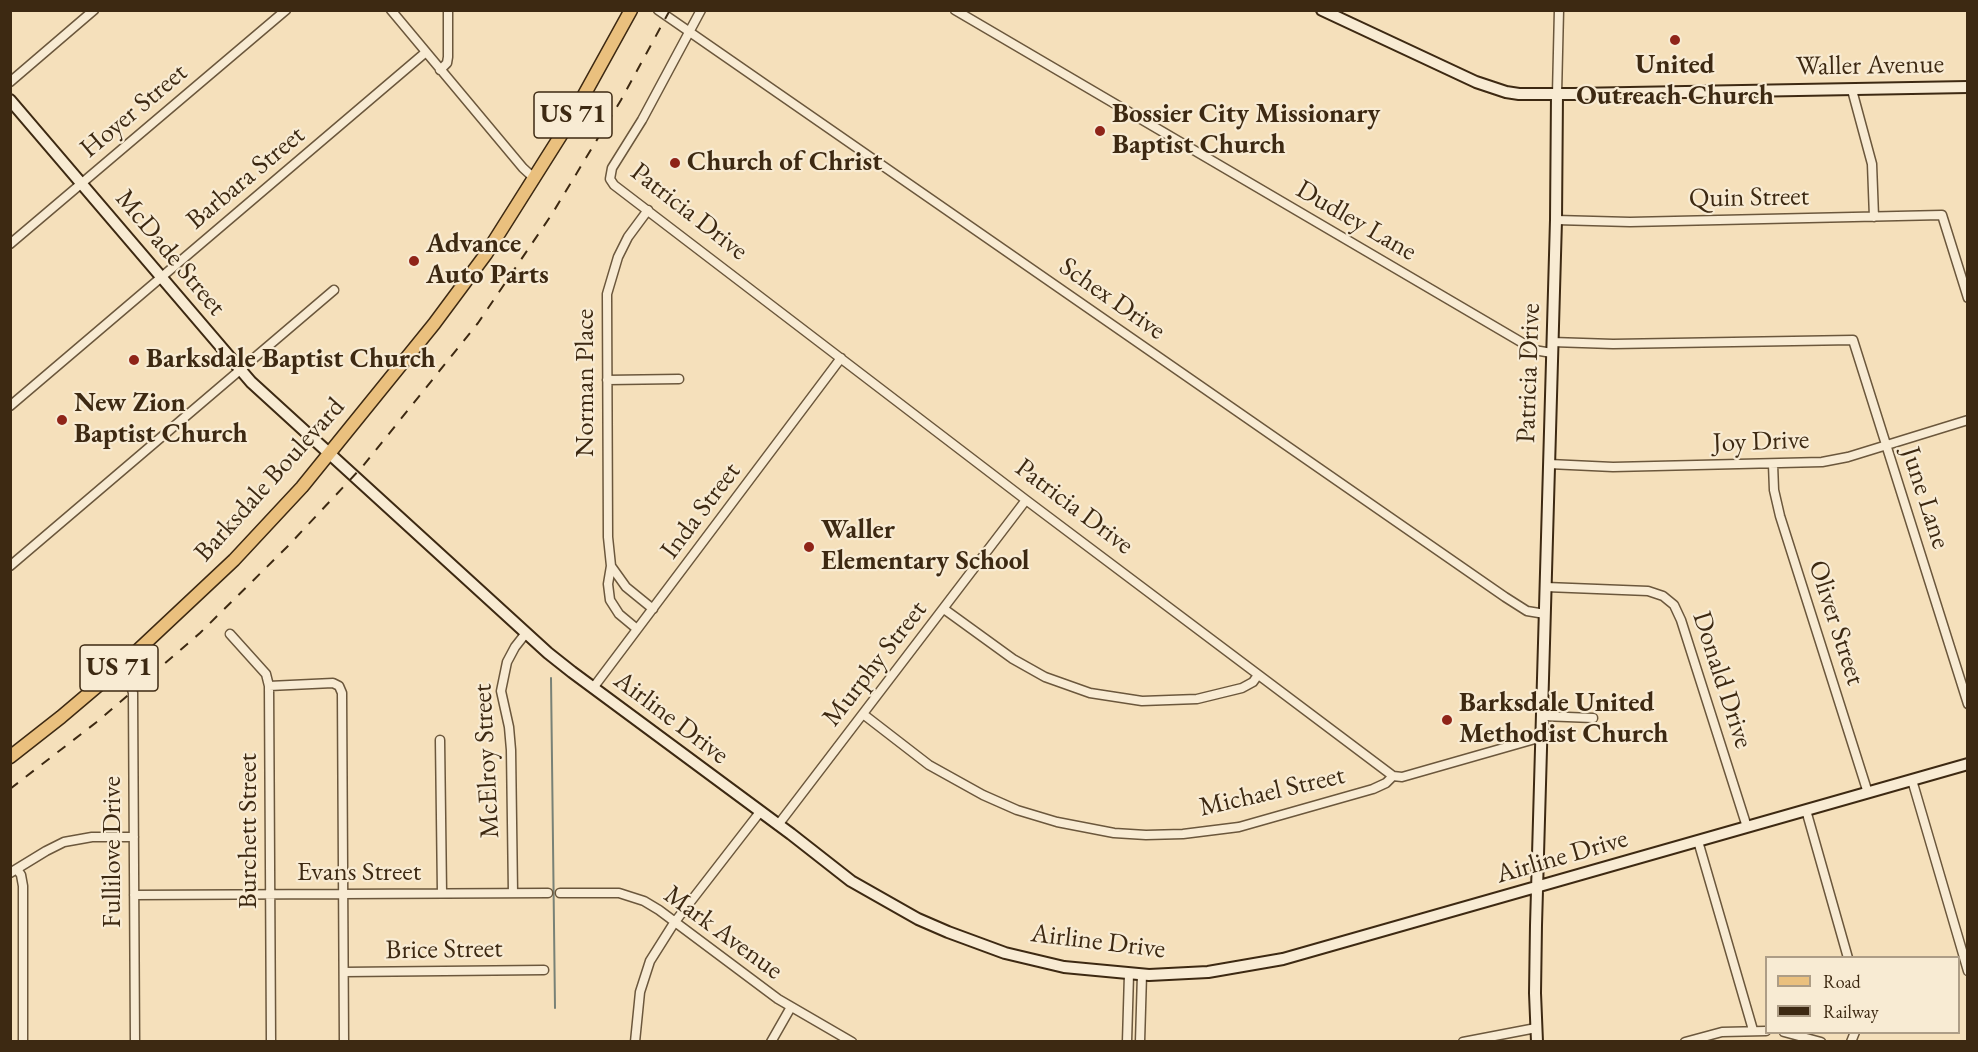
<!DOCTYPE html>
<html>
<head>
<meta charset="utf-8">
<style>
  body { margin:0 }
  #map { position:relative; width:1978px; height:1052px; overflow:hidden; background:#f5e0bb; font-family:"EB Garamond",serif }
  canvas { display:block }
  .frame { position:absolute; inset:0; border:12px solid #3d2912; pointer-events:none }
  .legend { position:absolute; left:1765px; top:956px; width:195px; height:78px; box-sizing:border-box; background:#f8ebd3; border:2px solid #ad9d86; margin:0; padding:8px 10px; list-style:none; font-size:18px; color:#3d2912 }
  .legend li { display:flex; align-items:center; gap:12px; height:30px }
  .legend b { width:30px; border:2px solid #ad9d86 }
</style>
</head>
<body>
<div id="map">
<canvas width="1978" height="1052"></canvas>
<div class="frame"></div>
<ul class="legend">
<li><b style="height:8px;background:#eac07e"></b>Road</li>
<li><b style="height:8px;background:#3d2912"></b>Railway</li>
</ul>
</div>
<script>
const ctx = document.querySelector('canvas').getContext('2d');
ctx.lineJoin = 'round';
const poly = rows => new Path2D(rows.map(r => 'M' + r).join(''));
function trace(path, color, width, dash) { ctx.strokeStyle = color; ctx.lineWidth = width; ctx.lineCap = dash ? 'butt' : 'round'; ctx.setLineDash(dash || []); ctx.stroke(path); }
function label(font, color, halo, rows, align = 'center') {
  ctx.font = font + ' "EB Garamond",serif'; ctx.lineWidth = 4.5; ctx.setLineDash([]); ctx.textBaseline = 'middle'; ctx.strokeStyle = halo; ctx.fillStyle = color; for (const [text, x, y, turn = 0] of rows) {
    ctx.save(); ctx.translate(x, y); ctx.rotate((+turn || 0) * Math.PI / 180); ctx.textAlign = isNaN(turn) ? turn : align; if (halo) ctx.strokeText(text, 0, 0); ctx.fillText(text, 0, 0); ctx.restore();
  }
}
trace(poly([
  [551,678,555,1008]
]), '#788176', 2);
const street = poly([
  [391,10,523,168,535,179],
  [658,10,1505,597,1527,611,1545,614],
  [701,10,642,120,612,168,610,179,614,185,1026,500,1393,776,1402,777,1542,737],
  [955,10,1521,342,1534,350,1552,353],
  [440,70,447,63,448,57,448,10],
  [10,82,94,10],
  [1852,90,1872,164,1874,217],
  [1557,94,1559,10],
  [648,210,628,237,618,257,607,294,608,537,611,566,626,587,653,609],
  [1556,220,1630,222,1942,215,1968,298],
  [10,244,286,10],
  [1552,342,1613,344,1853,340,1968,704],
  [607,380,679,379],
  [10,406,426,52],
  [1549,464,1613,467,1822,462,1848,457,1968,420],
  [1773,464,1774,490,1780,516,1868,793],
  [10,566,334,290],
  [611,566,608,584,610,600,619,614,637,629],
  [1546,587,1648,591,1663,596,1674,605,1681,620,1747,827],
  [944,609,1013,659,1045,677,1090,693,1142,701,1197,699,1242,688,1253,682,1258,675],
  [230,634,266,674,269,686,271,1042],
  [120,667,129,679,133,693,135,1042],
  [269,686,333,683,339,686,342,693,344,1042],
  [593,688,841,358],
  [863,714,929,765,983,795,1017,810,1057,822,1114,833,1146,835,1183,834,1239,827,1373,789,1386,783,1393,776],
  [1542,716,1593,718],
  [440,740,442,893],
  [1912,780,1968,971],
  [1806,810,1848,958],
  [778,825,1026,500],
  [1698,841,1753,1030],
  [17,869,21,875,23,886,23,1042],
  [10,873,46,851,64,842,92,837,134,837],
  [513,893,511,750,509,727,501,691,507,662,515,647,526,633],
  [560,893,619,893,644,901,659,910,778,999,852,1042],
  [134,895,548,893],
  [344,972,544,970],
  [1784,1032,1821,1042],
  [635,1042,640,992,650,961,674,923,760,812],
  [771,1042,791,1007],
  [1127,1042,1129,974],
  [1140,1042,1142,974],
  [1463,1042,1536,1028],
  [1685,1042,1722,1032,1766,1031],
  [1851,1042,1855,1032]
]);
const secondary = poly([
  [1322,10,1476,82,1506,92,1519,94,1573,94,1968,87],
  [10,100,251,382,548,653,572,672,791,834,851,881,918,919,948,932,1005,953,1064,967,1149,975,1208,972,1283,959,1968,764],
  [1537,1042,1535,993,1536,925,1556,220,1557,94]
]);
const primary = poly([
  [10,757,61,717,120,667,234,560,302,487,434,324,486,254,568,124,631,10]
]);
trace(street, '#6b573c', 11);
trace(secondary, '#3d2912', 14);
trace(primary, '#3d2912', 15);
trace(street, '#f8ebd3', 8);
trace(secondary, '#f8ebd3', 10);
trace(primary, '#eac07e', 12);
trace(poly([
  [10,789,98,721,200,633,288,546,363,466,478,323,552,214,621,100,670,10]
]), '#3d2912', 2, [10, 10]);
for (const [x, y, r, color] of [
  [1675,40,6,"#8f2418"],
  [1100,131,6,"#8f2418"],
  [675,163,6,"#8f2418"],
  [414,261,6,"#8f2418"],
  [134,360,6,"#8f2418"],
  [62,420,6,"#8f2418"],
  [809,547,6,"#8f2418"],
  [1447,720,6,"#8f2418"]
]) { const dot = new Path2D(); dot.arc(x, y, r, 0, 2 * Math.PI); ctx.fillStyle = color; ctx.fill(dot); trace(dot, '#f8ebd3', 2); }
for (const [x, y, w] of [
  [573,115,78],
  [119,668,78]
]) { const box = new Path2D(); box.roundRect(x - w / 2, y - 23, w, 46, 4.5); ctx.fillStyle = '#f8ebd3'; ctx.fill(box); trace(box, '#3d2912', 1.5); }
label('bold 26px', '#3d2912', null, [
  ["US 71",573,115],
  ["US 71",119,668]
]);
label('bold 27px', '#3d2912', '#f8ebd3', [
  ["United",1675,66,"center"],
  ["Outreach Church",1675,97,"center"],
  ["Bossier City Missionary",1112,115],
  ["Baptist Church",1112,146],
  ["Church of Christ",687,163],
  ["Advance",426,245],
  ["Auto Parts",426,276],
  ["Barksdale Baptist Church",146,360],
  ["New Zion",74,404],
  ["Baptist Church",74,435],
  ["Waller",821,531],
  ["Elementary School",821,562],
  ["Barksdale United",1459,704],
  ["Methodist Church",1459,735]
], 'left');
label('27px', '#3d2912', '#f8ebd3', [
  ["Waller Avenue",1870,66,-1],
  ["Hoyer Street",134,111,-40],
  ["Barbara Street",246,178,-40],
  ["Quin Street",1749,198,-1],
  ["Patricia Drive",689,212,38],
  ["Dudley Lane",1356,221,30],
  ["McDade Street",170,253,50],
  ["Schex Drive",1112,299,35],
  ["Patricia Drive",1529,373,-88],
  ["Norman Place",586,383,-90],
  ["Joy Drive",1761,442,-2],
  ["Barksdale Boulevard",270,480,-48],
  ["June Lane",1925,498,72],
  ["Patricia Drive",1074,507,37],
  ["Inda Street",701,511,-53],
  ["Oliver Street",1836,623,72],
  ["Murphy Street",875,664,-52],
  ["Donald Drive",1722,680,72],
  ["Airline Drive",671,718,37],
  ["McElroy Street",487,761,-93],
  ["Michael Street",1272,792,-13],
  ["Burchett Street",249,831,-90],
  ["Fullilove Drive",113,852,-90],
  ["Airline Drive",1562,857,-16],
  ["Evans Street",359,873],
  ["Mark Avenue",723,933,36],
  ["Airline Drive",1098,942,7],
  ["Brice Street",444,950,-1]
]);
</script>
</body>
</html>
